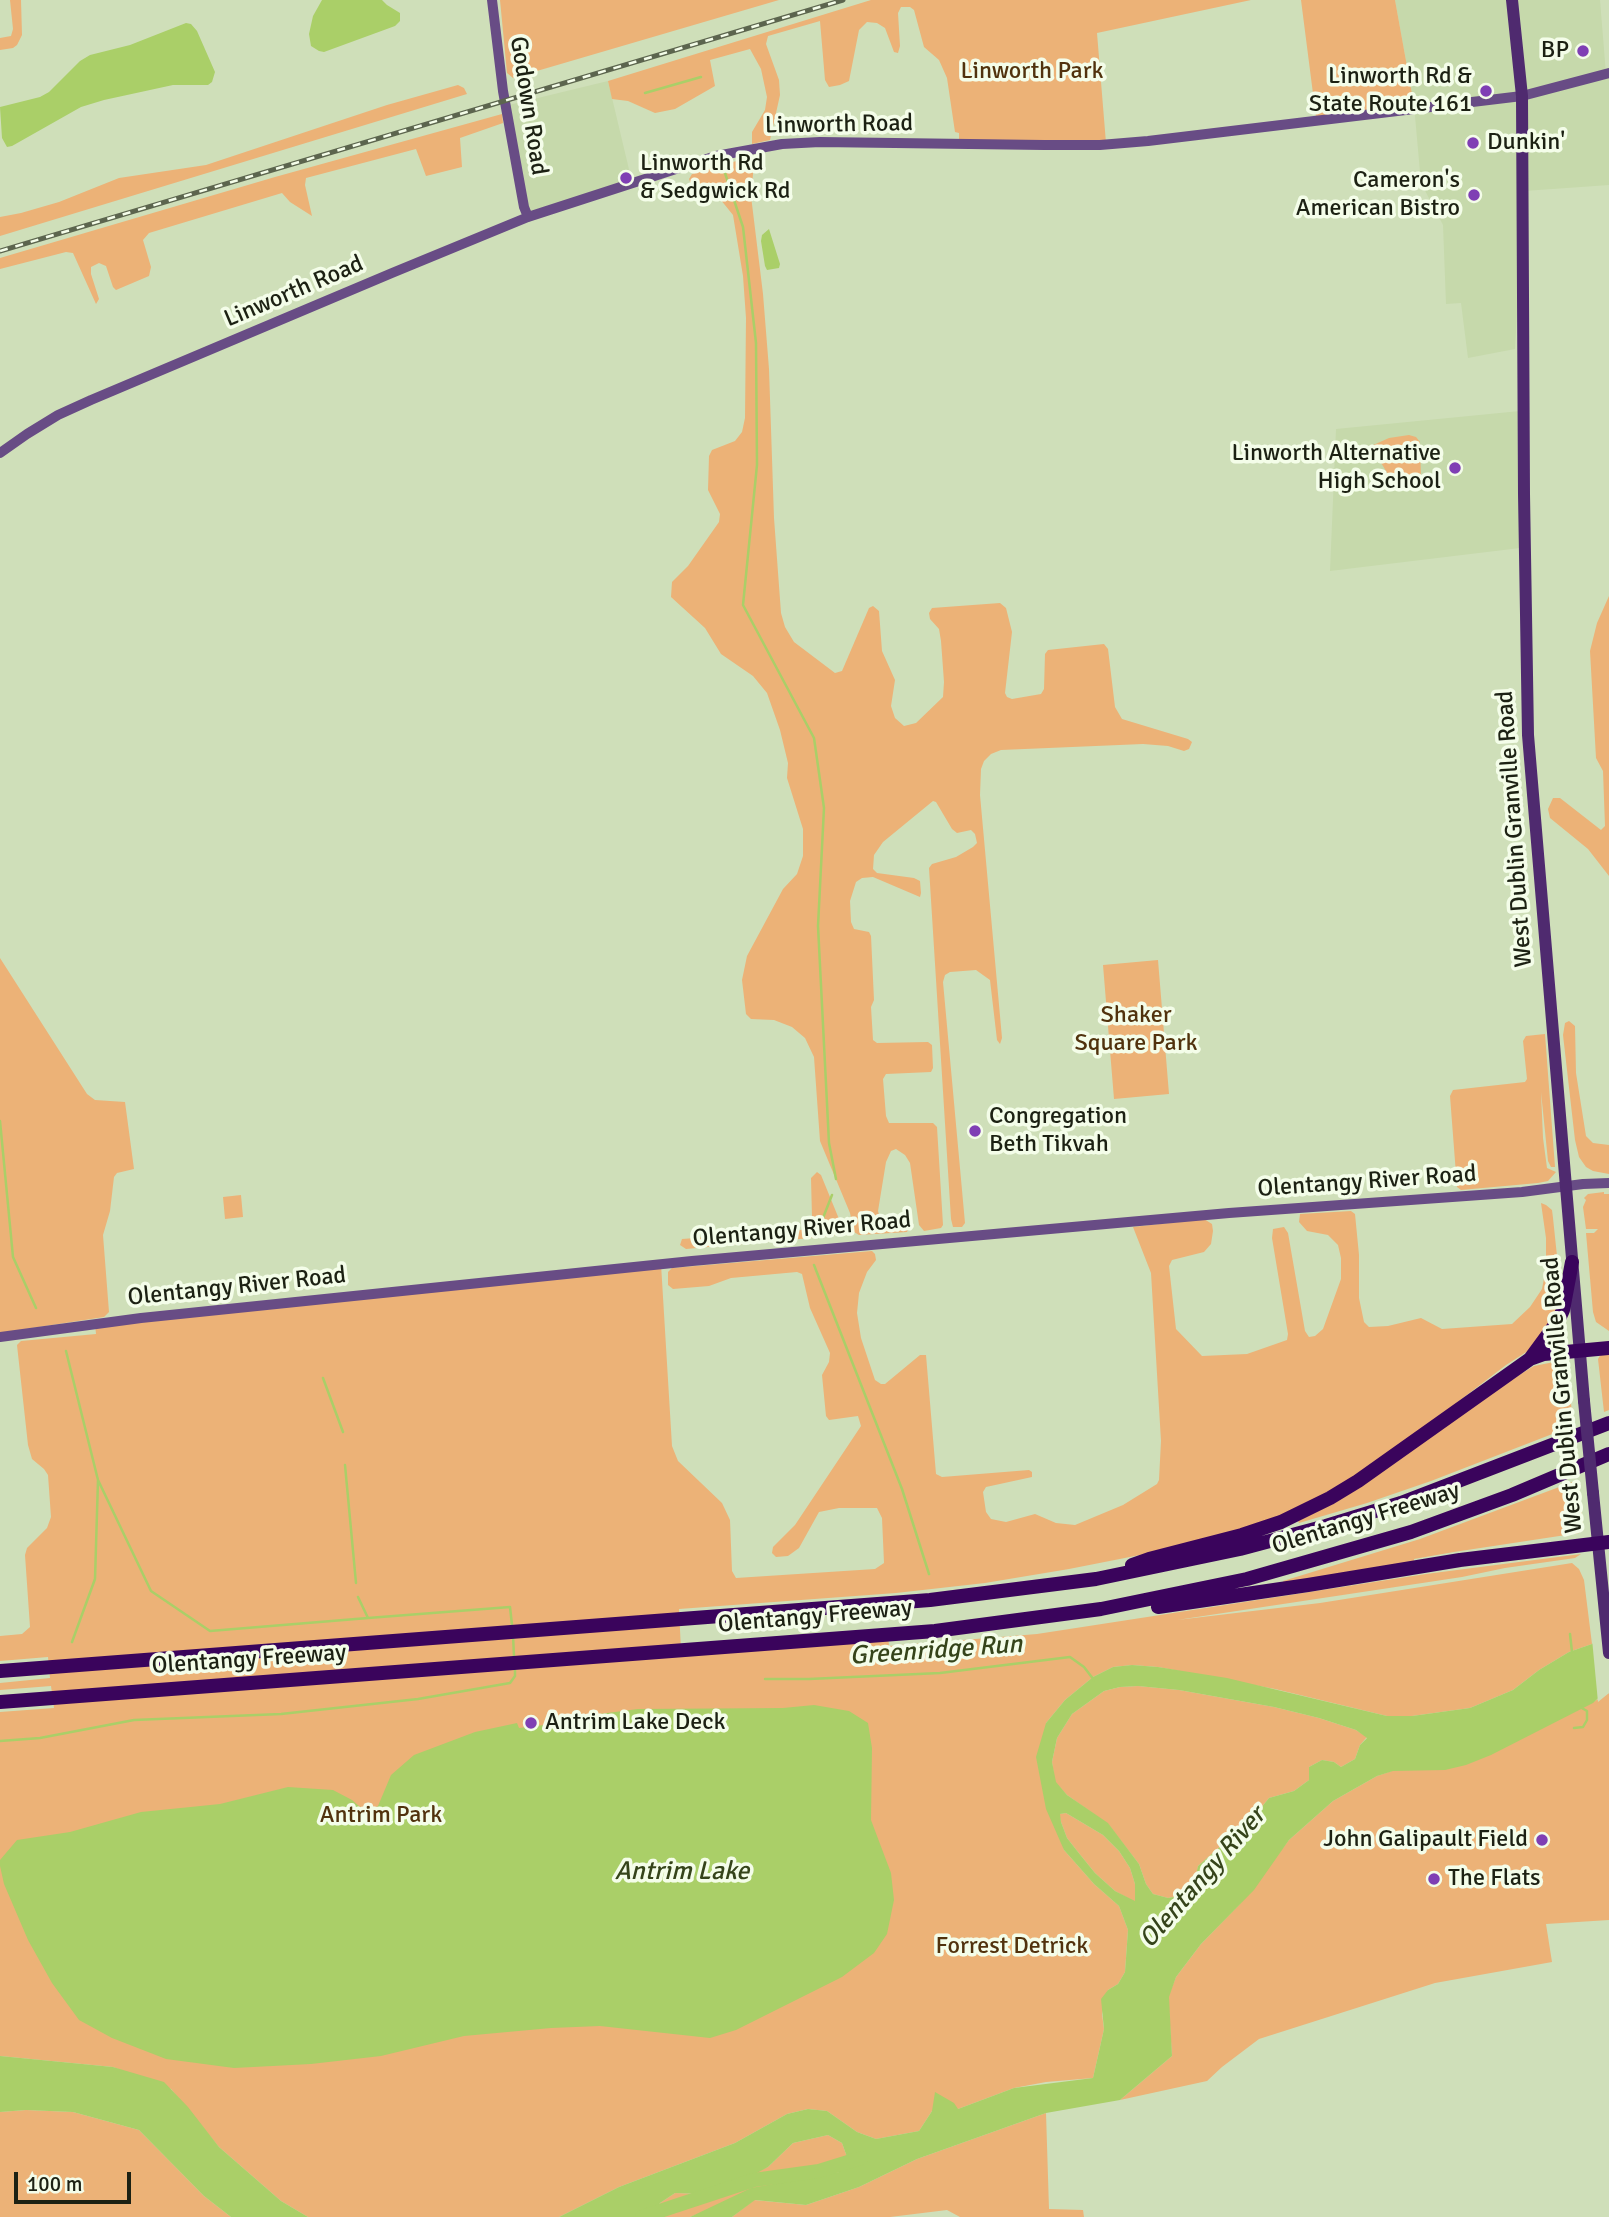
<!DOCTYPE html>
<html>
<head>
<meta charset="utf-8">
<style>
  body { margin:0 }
  #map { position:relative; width:1609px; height:2217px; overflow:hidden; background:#cfdfb9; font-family:Signika,sans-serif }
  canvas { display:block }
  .scale { position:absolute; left:14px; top:2172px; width:117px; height:32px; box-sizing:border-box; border:4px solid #1c2113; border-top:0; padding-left:9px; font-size:21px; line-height:24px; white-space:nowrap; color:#1c2113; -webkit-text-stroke:5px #f4fde9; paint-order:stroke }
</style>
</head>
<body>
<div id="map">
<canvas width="1609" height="2217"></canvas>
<div class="scale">100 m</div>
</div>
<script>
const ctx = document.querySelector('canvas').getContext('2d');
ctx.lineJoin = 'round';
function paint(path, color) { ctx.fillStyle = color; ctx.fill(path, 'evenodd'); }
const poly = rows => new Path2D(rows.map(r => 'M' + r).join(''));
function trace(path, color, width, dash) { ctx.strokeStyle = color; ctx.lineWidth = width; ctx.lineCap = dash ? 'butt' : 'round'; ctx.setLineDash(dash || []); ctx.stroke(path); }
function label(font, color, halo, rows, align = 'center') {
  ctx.font = font + ' Signika,sans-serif'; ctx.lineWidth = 7; ctx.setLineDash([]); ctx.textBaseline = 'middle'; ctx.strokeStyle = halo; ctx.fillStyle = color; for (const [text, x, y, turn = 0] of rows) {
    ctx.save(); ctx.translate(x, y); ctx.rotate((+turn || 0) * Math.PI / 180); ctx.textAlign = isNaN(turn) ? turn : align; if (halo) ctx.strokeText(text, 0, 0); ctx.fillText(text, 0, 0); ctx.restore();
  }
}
paint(poly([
  [1395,0,1600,0,1606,74,1609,74,1609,185,1524,191,1515,349,1468,358,1461,303,1446,304,1443,225,1421,183,1414,105],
  [608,81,632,182,529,218,502,114,509,105],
  [1520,411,1520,548,1330,571,1336,429]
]), '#c6d9ab');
paint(poly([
  [10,0,21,0,22,35,17,45,13,48,0,50,0,38,11,36,13,29],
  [500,0,779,0,513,78,507,73],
  [871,0,1251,0,1097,33,1106,143,959,141,959,133,955,132,947,78,939,60,924,47,914,10,910,7,901,7,898,13,900,46,898,53,894,52,885,28,877,23,867,22,859,30,849,81,840,85,829,87,825,80,820,21,768,36,766,44,779,80,780,95,770,140,752,144,752,132,765,110,767,97,761,69,750,49,710,60,715,86,675,109,655,113,628,101,612,99,608,81],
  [1301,0,1395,0,1414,105,1316,117],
  [458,85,464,88,467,94,0,236,0,217,21,213,59,202,119,178,206,165,387,105],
  [502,114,503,123,460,138,462,167,426,176,416,149,306,178,305,185,312,216,290,202,282,193,149,233,143,240,151,267,149,276,116,290,113,287,106,266,99,263,91,267,91,274,99,299,96,304,73,253,66,252,0,269,0,258,275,177],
  [750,157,754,163,751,196,763,294,769,369,774,518,781,613,785,627,794,642,835,673,842,671,869,608,873,606,879,611,882,651,895,680,891,706,895,718,904,726,916,723,943,697,944,682,941,641,939,629,930,619,929,613,932,608,1000,603,1006,608,1012,632,1005,693,1007,697,1012,699,1041,694,1044,689,1045,654,1048,650,1104,644,1108,649,1115,707,1122,719,1188,739,1192,742,1189,749,1184,751,1168,746,1143,744,1001,750,991,754,984,761,981,769,980,795,1002,1038,1000,1044,997,1040,990,980,976,970,950,972,945,975,943,982,965,1223,962,1227,953,1227,951,1219,929,868,932,864,956,857,973,847,977,843,975,834,971,830,957,833,952,829,936,802,933,801,883,842,874,855,873,869,877,873,914,878,920,881,921,893,920,897,873,877,862,878,856,882,850,901,851,922,854,929,869,932,871,936,874,1000,871,1007,873,1040,877,1043,928,1042,932,1045,933,1068,931,1072,886,1074,883,1079,886,1116,889,1123,933,1123,937,1127,943,1225,941,1228,924,1231,919,1225,910,1163,905,1155,896,1149,891,1151,886,1162,878,1211,880,1218,885,1223,905,1224,909,1227,907,1232,859,1235,854,1232,850,1213,820,1141,814,1057,805,1038,792,1027,774,1020,751,1019,746,1014,742,980,747,956,783,889,797,874,803,856,803,829,787,778,788,763,780,730,767,693,753,676,721,654,705,628,671,597,672,582,688,566,719,522,720,514,708,490,709,456,712,450,735,441,742,432,745,418,746,318,743,276,733,215,712,189,691,184,689,179,692,174],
  [1409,435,1416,437,1420,442,1421,478,1395,486,1371,446,1389,438],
  [1609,596,1609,876,1588,849,1550,818,1548,809,1553,798,1560,798,1601,830,1605,826,1603,771,1596,758,1590,651,1597,623],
  [0,958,87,1094,95,1100,125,1102,134,1169,117,1173,114,1177,110,1211,103,1235,109,1312,104,1317,0,1333],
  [1158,960,1169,1094,1114,1099,1103,965],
  [1569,1021,1575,1026,1576,1073,1586,1136,1593,1143,1609,1145,1609,1174,1593,1171,1586,1167,1579,1157,1575,1140,1563,1035,1565,1023],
  [1545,1034,1555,1167,1551,1167,1548,1161,1541,1092,1543,1138,1547,1168,1556,1172,1548,1181,1538,1183,1461,1190,1457,1187,1450,1096,1453,1090,1525,1082,1527,1079,1523,1041,1526,1036],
  [817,1172,821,1175,839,1219,840,1226,834,1236,686,1249,680,1245,682,1239,801,1230,809,1225,812,1217,811,1178],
  [1604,1192,1604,1194,1609,1194,1609,1331,1596,1322,1593,1312,1586,1233,1594,1233,1598,1229,1586,1229,1583,1207,1586,1200,1584,1198,1588,1194],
  [241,1195,243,1217,225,1219,223,1197],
  [1541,1203,1546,1205,1552,1210,1553,1218,1561,1294,1556,1315,1531,1349,1506,1365,1395,1450,1354,1479,1285,1515,1240,1530,1140,1555,1069,1569,985,1583,896,1593,679,1609,681,1650,888,1634,889,1646,1037,1634,1426,1574,1581,1554,1575,1558,1505,1568,1462,1577,1177,1620,1320,1603,1572,1563,1579,1569,1584,1580,1592,1644,1569,1652,1539,1670,1513,1690,1470,1708,1412,1716,1387,1716,1275,1689,1158,1667,1132,1665,1113,1667,1093,1677,1065,1700,1046,1723,1064,1850,1094,1884,1119,1906,1128,1930,1125,1972,1118,1984,1108,1990,1102,2014,1104,2029,1093,2078,1046,2082,1014,2088,958,2109,932,2111,919,2131,876,2139,857,2132,827,2111,808,2109,787,2114,735,2143,619,2187,559,2217,308,2217,281,2201,219,2147,171,2089,113,2067,0,2056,0,1712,54,1708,51,1686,0,1690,0,1683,50,1678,48,1657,0,1661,0,1636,22,1634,30,1627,25,1555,27,1548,47,1528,51,1517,48,1475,44,1469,32,1459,28,1445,17,1345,21,1341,96,1334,95,1324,661,1264,672,1446,678,1461,722,1503,730,1520,732,1571,736,1578,875,1569,884,1563,882,1518,877,1508,839,1508,819,1512,799,1548,788,1556,776,1557,772,1553,773,1547,795,1525,861,1426,858,1416,829,1420,826,1416,822,1375,829,1362,830,1353,810,1308,802,1274,797,1272,731,1278,709,1286,673,1289,668,1285,668,1272,672,1268,872,1251,875,1254,876,1260,867,1272,859,1293,857,1313,861,1338,875,1380,881,1384,885,1384,920,1355,926,1355,936,1474,942,1477,1029,1470,1032,1472,1032,1477,986,1487,983,1492,986,1512,991,1519,1006,1522,1035,1514,1056,1523,1075,1525,1123,1505,1157,1484,1159,1480,1161,1441,1151,1273,1133,1227,1204,1219,1212,1224,1213,1231,1211,1244,1204,1252,1172,1260,1169,1266,1176,1329,1202,1356,1247,1354,1287,1340,1288,1334,1272,1238,1273,1229,1284,1227,1288,1233,1305,1331,1309,1337,1315,1336,1323,1329,1341,1279,1341,1258,1338,1245,1328,1235,1307,1231,1299,1222,1300,1214,1351,1211,1355,1214,1359,1255,1359,1298,1364,1322,1369,1327,1388,1326,1421,1318,1442,1329,1512,1324,1530,1307,1542,1289,1546,1268,1546,1238],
  [1609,1353,1609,1410,1604,1412,1598,1359,1601,1354],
  [1559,1361,1564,1362,1568,1369,1573,1426,1431,1481,1367,1503,1299,1523,1297,1519,1524,1372,1534,1366],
  [1578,1480,1583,1526,1579,1533,1454,1552,1414,1559,1414,1562,1284,1585,1283,1581,1420,1539],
  [1138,1686,1179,1690,1274,1707,1319,1718,1356,1730,1367,1737,1360,1745,1355,1759,1341,1767,1334,1762,1322,1760,1309,1767,1309,1780,1294,1791,1269,1798,1251,1820,1198,1866,1195,1884,1184,1895,1168,1898,1153,1894,1146,1884,1139,1864,1108,1824,1067,1795,1055,1782,1052,1762,1057,1738,1072,1714,1104,1691,1120,1687],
  [1609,1693,1609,1920,1546,1924,1552,1962,1435,1983,1259,2039,1222,2067,1207,2081,1120,2100,1172,2056,1168,1997,1176,1977,1201,1944,1239,1905,1289,1840,1333,1801,1377,1776,1593,1702],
  [1066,1813,1103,1835,1119,1851,1130,1868,1135,1884,1135,1902,1115,1891,1095,1873,1078,1852,1067,1838,1061,1822,1059,1814],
  [26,2110,73,2112,139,2130,204,2196,231,2217,0,2217,0,2112],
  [1046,2113,1049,2209,1083,2210,1084,2217,960,2217,947,2210,890,2217,732,2217,754,2200,806,2205,859,2187,917,2159],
  [828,2135,842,2143,847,2157,839,2172,797,2181,715,2207,690,2217,652,2217,660,2203,675,2193,704,2194,768,2167,793,2143]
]), '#ecb277');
paint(poly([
  [322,0,382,0,387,5,400,13,400,21,395,26,324,52,319,51,311,46,309,34,313,16],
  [186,23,191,24,197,31,215,72,212,82,208,85,173,85,104,100,81,107,12,146,7,147,2,138,0,107,40,97,49,92,80,61,90,55,130,45],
  [769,229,780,264,779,268,767,270,765,266,761,241,762,235],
  [1609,1629,1609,1688,1593,1703,1491,1755,1466,1765,1445,1770,1393,1771,1377,1776,1333,1801,1289,1840,1254,1890,1201,1944,1176,1977,1169,1997,1172,2056,1120,2100,1046,2113,917,2159,859,2187,806,2205,755,2200,732,2217,690,2217,751,2188,839,2172,847,2157,842,2143,828,2135,793,2143,768,2167,742,2181,704,2194,675,2193,660,2203,652,2217,559,2217,619,2187,735,2143,787,2114,808,2109,827,2111,857,2132,876,2139,919,2131,932,2111,935,2092,954,2103,958,2109,1014,2088,1093,2078,1104,2029,1101,1999,1108,1990,1118,1984,1125,1972,1128,1930,1119,1906,1094,1884,1064,1850,1046,1809,1036,1757,1046,1723,1065,1700,1093,1677,1113,1667,1132,1665,1158,1667,1227,1678,1387,1716,1412,1716,1470,1708,1513,1690,1539,1670,1569,1652,1592,1644],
  [1138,1686,1179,1690,1274,1707,1319,1718,1356,1730,1367,1738,1360,1745,1355,1759,1341,1767,1334,1762,1322,1760,1309,1767,1309,1780,1294,1791,1269,1798,1251,1820,1198,1866,1194,1884,1184,1895,1168,1898,1153,1894,1146,1884,1139,1864,1108,1823,1067,1795,1056,1782,1052,1762,1057,1738,1072,1714,1104,1691,1120,1687],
  [1066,1813,1103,1835,1119,1851,1130,1868,1135,1884,1135,1901,1115,1891,1095,1873,1078,1852,1067,1838,1061,1822,1060,1814],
  [814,1705,849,1711,868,1723,872,1748,871,1820,891,1873,894,1900,887,1934,874,1953,842,1977,736,2030,710,2038,600,2026,551,2028,464,2036,381,2056,311,2064,234,2068,166,2059,112,2038,79,2020,52,1983,28,1940,4,1884,0,1866,0,1860,17,1840,70,1832,141,1812,220,1804,288,1787,333,1790,352,1800,367,1813,378,1806,391,1775,414,1755,475,1732,517,1723,519,1728,544,1725,545,1721,638,1709,783,1708],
  [0,2056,113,2067,164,2082,188,2107,219,2147,281,2201,308,2217,231,2217,204,2196,139,2130,73,2112,26,2110,0,2112]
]), '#aacf68');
paint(poly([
  [1609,1626,1609,1693,1598,1702,1592,1639]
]), '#cfdfb9');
trace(poly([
  [645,93,701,77],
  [725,173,743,227,756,343,757,465,743,605,814,738,824,808,818,926,829,1143,836,1179],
  [0,1121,13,1257,36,1308],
  [819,1228,832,1195],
  [814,1265,902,1489,929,1574],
  [66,1351,98,1480,95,1579,72,1642],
  [323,1378,343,1432],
  [345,1465,356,1583],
  [98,1480,151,1591,210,1631,368,1618],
  [358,1597,368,1618,510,1607,512,1625],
  [1570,1634,1572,1652],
  [513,1635,514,1657],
  [765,1679,809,1679,940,1673,1070,1657,1084,1667,1094,1680],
  [1574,1728,1583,1727,1587,1720,1587,1711,1580,1707],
  [0,1741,40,1738,134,1720,281,1714,418,1699,510,1683,515,1676,515,1667]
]), '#aacf68', 2.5);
trace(poly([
  [642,2217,754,2180,819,2171,861,2158]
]), '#aacf68', 14);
trace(poly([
  [492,0,503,91,524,207,528,217],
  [0,453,27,434,58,415,91,400,392,273,528,217,716,156,782,144,820,142,1044,145,1100,145,1148,141,1522,96,1609,73],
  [0,1337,141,1318,692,1261,1229,1213,1522,1192,1583,1184,1609,1183]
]), '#684c85', 10);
trace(poly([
  [1512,0,1522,96,1524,494,1528,735,1584,1401],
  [1593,1493,1609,1653]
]), '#4f2a6f', 12);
trace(poly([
  [1530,1359,1544,1354,1609,1348],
  [1132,1565,1149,1559,1242,1535,1281,1522,1330,1498,1358,1481,1530,1359,1558,1321,1563,1310,1572,1262],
  [1158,1607,1308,1585,1460,1560,1609,1542],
  [0,1671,930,1600,1096,1579,1240,1549,1326,1526,1401,1503,1609,1423],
  [0,1702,935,1631,1101,1609,1247,1579,1411,1532,1512,1495,1609,1454]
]), '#3a045c', 14);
const rail = poly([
  [0,251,843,0]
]);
trace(rail, '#5c654e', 5);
trace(rail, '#f4fde9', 2.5, [8]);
trace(poly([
  [1584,1401,1593,1493]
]), '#4f2a6f', 12);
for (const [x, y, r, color] of [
  [1583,51,7,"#7f3fb4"],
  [1486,91,7,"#7f3fb4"],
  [1473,143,7,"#7f3fb4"],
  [626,178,7,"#7f3fb4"],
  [1474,195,7,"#7f3fb4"],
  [1455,468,7,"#7f3fb4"],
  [975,1131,7,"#7f3fb4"],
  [531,1723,7,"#7f3fb4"],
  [1542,1840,7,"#7f3fb4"],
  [1434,1879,7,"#7f3fb4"]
]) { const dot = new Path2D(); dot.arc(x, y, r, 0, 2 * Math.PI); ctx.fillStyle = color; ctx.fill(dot); trace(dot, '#f4fde9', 2.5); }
label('24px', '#1c2113', '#f4fde9', [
  ["BP",1569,51],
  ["Linworth Rd &",1472,77],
  ["State Route 161",1472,105],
  ["Dunkin'",1487,143,"left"],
  ["Linworth Rd",640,164,"left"],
  ["& Sedgwick Rd",640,192,"left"],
  ["Cameron's",1460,181],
  ["American Bistro",1460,209],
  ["Linworth Alternative",1441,454],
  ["High School",1441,482],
  ["Congregation",989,1117,"left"],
  ["Beth Tikvah",989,1145,"left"],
  ["Antrim Lake Deck",545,1723,"left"],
  ["John Galipault Field",1528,1840],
  ["The Flats",1448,1879,"left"]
], 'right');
label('24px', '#51320d', '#f4fde9', [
  ["Linworth Park",1032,72],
  ["Shaker",1136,1016],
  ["Square Park",1136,1044],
  ["Antrim Park",381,1816],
  ["Forrest Detrick",1012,1947]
]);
label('24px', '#1c2113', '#f4fde9', [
  ["Godown Road",528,106,81],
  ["Linworth Road",839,125,-1],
  ["Linworth Road",294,292,-23],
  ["West Dublin Granville Road",1515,829,-94],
  ["Olentangy River Road",1367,1182,-4],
  ["Olentangy River Road",802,1230,-5],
  ["Olentangy River Road",237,1287,-6],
  ["West Dublin Granville Road",1563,1395,-95],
  ["Olentangy Freeway",1366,1519,-17],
  ["Olentangy Freeway",815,1617,-5],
  ["Olentangy Freeway",249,1660,-4]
]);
label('italic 26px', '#35441a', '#f4fde9', [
  ["Greenridge Run",936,1651,-4],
  ["Antrim Lake",682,1872],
  ["Olentangy River",1203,1878,-49]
]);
</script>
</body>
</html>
